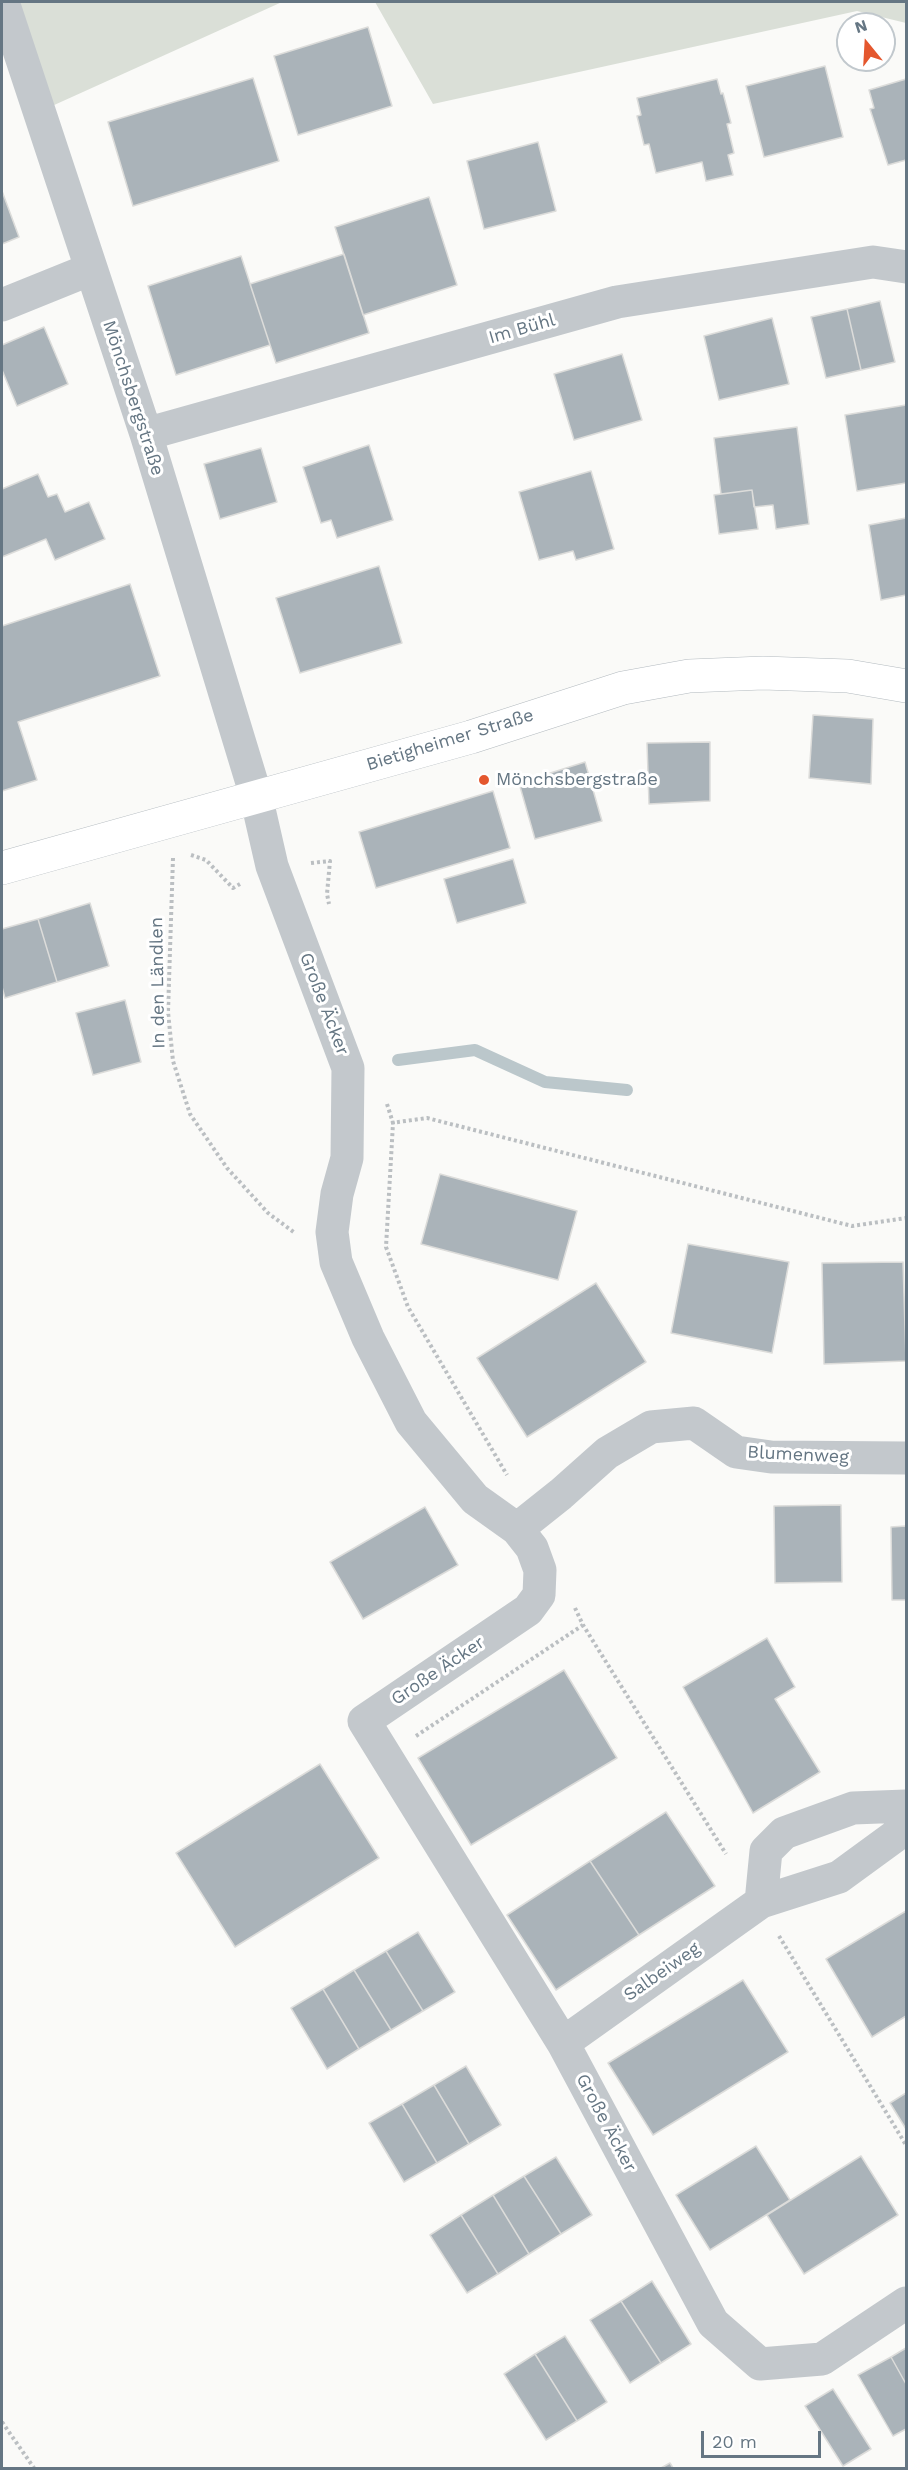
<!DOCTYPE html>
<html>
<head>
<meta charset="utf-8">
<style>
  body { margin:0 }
  #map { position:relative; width:908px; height:2470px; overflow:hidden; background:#fafaf8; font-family:"Work Sans",sans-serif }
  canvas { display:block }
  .frame { position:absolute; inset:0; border:3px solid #657683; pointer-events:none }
  .north { position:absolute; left:836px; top:12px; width:60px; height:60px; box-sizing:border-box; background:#fff; border:2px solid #c1c8cd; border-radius:50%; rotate:342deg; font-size:16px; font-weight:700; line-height:24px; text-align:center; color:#657683 }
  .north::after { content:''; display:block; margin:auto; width:21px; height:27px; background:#e4572e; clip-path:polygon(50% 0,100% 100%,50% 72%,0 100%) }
  .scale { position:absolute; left:701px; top:2431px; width:120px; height:27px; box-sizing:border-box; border:3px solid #657683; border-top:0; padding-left:8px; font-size:18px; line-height:21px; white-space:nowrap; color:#657683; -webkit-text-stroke:4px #fff; paint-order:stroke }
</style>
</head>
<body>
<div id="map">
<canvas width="908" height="2470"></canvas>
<div class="frame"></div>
<div class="north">N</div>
<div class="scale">20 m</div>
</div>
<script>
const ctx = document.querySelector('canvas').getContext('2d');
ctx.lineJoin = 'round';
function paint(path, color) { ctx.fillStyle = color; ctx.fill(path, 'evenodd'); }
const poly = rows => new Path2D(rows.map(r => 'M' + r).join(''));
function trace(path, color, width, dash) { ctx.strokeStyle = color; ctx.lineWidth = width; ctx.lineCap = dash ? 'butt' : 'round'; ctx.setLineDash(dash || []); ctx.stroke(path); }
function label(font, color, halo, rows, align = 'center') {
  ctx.font = font + ' "Work Sans",sans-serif'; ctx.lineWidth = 6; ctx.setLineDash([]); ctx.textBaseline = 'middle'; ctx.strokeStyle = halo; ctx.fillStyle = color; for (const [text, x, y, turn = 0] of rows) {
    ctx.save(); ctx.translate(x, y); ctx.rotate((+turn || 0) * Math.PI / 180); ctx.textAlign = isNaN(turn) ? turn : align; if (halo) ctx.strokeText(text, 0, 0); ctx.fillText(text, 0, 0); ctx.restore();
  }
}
paint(poly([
  [16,2,282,2,52,106],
  [375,2,906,2,906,23,857,11,433,104]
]), '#dadfd7');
trace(poly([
  [398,1060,475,1050,545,1082,627,1090]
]), '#bbc7cb', 12);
const building = poly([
  [368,27,392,106,298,135,274,56,368,27],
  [825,66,843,137,764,157,746,86,825,66],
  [253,78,279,161,133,206,108,122,253,78],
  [717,79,721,94,723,93,731,123,727,124,734,153,728,155,733,175,706,181,702,162,656,173,649,144,644,145,637,116,641,115,637,98,717,79],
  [906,79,906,160,888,165,870,109,874,108,869,90,906,79],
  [538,142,556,211,484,229,467,161,538,142],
  [2,191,19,237,2,244,2,191],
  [429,197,457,285,363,315,335,227,429,197],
  [344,254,369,333,276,363,250,284,344,254],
  [241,256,270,345,176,375,148,286,241,256],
  [880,301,895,362,861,370,847,309,880,301],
  [847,309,861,370,826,378,811,317,847,309],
  [772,318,789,384,719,400,704,336,772,318],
  [44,327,68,384,17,406,2,370,2,345,44,327],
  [622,354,642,420,574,440,554,374,622,354],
  [906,405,906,483,857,491,845,415,906,405],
  [797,427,809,524,776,529,773,505,754,507,752,490,721,494,714,438,797,427],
  [369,445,393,520,337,538,331,520,321,523,303,467,369,445],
  [261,448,277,502,220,519,204,464,261,448],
  [591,471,614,549,576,560,573,551,539,560,519,492,591,471],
  [38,474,48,497,57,494,65,512,89,502,105,539,55,560,46,539,2,557,2,489,38,474],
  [752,490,758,529,719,534,714,495,752,490],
  [906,518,906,595,881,600,869,525,906,518],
  [379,566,402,643,300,673,276,598,379,566],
  [130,584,160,676,18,722,37,780,2,791,2,626,130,584],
  [813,715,873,719,871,784,809,778,813,715],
  [710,742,710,801,649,804,647,743,710,742],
  [585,762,602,821,535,839,519,783,585,762],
  [493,791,510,848,376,888,359,832,493,791],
  [513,859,526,903,457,923,444,879,513,859],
  [90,903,109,966,57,982,38,919,90,903],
  [38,919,57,982,5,998,2,987,2,929,38,919],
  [125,1000,141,1062,93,1075,76,1013,125,1000],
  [440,1174,577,1211,558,1280,421,1244,440,1174],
  [688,1244,789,1262,772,1353,671,1333,688,1244],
  [903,1262,906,1361,824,1364,822,1263,903,1262],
  [596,1283,646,1362,527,1437,477,1358,596,1283],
  [841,1505,842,1582,775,1583,774,1506,841,1505],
  [425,1507,458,1565,363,1619,330,1562,425,1507],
  [906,1526,906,1600,892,1600,891,1527,906,1526],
  [767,1638,795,1687,775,1699,820,1772,753,1813,683,1687,767,1638],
  [564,1670,617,1758,471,1845,418,1758,564,1670],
  [320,1764,379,1858,235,1947,176,1853,320,1764],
  [666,1812,715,1886,639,1935,590,1861,666,1812],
  [590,1861,639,1935,556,1990,507,1915,590,1861],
  [906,1911,906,2016,872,2037,826,1959,906,1911],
  [418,1932,455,1992,423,2011,386,1951,418,1932],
  [386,1951,423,2011,391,2030,354,1970,386,1951],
  [354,1970,391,2030,359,2049,323,1989,354,1970],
  [743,1980,788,2052,653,2135,608,2063,743,1980],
  [323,1989,359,2049,327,2069,291,2008,323,1989],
  [466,2066,501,2125,469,2144,434,2085,466,2066],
  [434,2085,469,2144,437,2163,402,2104,434,2085],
  [906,2093,906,2129,890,2103,906,2093],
  [402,2104,437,2163,404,2182,369,2123,402,2104],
  [756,2146,790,2200,710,2250,676,2195,756,2146],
  [861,2156,898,2215,804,2274,767,2215,861,2156],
  [556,2157,592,2215,561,2234,524,2176,556,2157],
  [524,2176,561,2234,529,2254,493,2195,524,2176],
  [493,2195,529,2254,498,2274,461,2215,493,2195],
  [461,2215,498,2274,467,2293,430,2235,461,2215],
  [652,2281,691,2344,661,2363,621,2301,652,2281],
  [621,2301,661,2363,630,2383,590,2320,621,2301],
  [565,2336,607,2402,577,2421,535,2354,565,2336],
  [906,2348,906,2384,891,2357,906,2348],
  [535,2354,577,2421,546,2440,504,2374,535,2354],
  [891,2357,906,2384,906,2429,893,2436,858,2375,891,2357],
  [833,2389,871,2449,843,2466,805,2406,833,2389],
  [670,2463,673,2468,661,2468,670,2463]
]);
paint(building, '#aab3b9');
trace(building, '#dcdcda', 1.5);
const secondary = poly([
  [2,868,471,737,623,688,689,676,763,673,848,676,906,686]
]);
trace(secondary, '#b3babf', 34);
trace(poly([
  [191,855,206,860,233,888,240,884],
  [173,858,168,1012,173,1061,190,1114,227,1168,268,1213,295,1233],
  [311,863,330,861,327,894,329,904],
  [387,1104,393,1123,386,1247,408,1307,507,1475],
  [391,1123,427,1118,852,1226,906,1218],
  [575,1608,583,1625,726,1854],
  [416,1736,583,1625],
  [779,1936,906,2145],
  [2,2422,34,2468]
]), '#bbbfc2', 4, [3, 3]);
trace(poly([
  [3,2,146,434,256,796,272,866,348,1068,347,1158,337,1194,332,1232,336,1262,368,1338,411,1422,475,1499,517,1529,532,1548,540,1570,539,1595,528,1610,364,1721,563,2043,713,2323,760,2364,822,2359,906,2303],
  [2,305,91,269],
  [146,434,617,302,873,262,906,267],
  [517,1529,561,1494,607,1453,651,1427,694,1423,736,1452,771,1457,906,1458],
  [761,1902,766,1851,784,1833,853,1808,906,1806],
  [563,2043,761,1902,839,1877,906,1828]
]), '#c3c8cc', 33);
trace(secondary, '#fff', 33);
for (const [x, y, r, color] of [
  [484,780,6,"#e4572e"]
]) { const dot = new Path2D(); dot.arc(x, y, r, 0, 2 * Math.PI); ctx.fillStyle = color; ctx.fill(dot); trace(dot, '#fff', 2); }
label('18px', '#657683', '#fff', [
  ["Im Bühl",522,329,-16],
  ["Mönchsbergstraße",133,398,72],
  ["Bietigheimer Straße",450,740,-17],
  ["In den Ländlen",158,983,-91],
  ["Große Äcker",324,1004,69],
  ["Blumenweg",798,1455,3],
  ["Große Äcker",438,1671,-34],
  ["Salbeiweg",662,1972,-35],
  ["Große Äcker",606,2123,62]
]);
label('18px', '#657683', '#fff', [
  ["Mönchsbergstraße",496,780]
], 'left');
</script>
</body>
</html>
